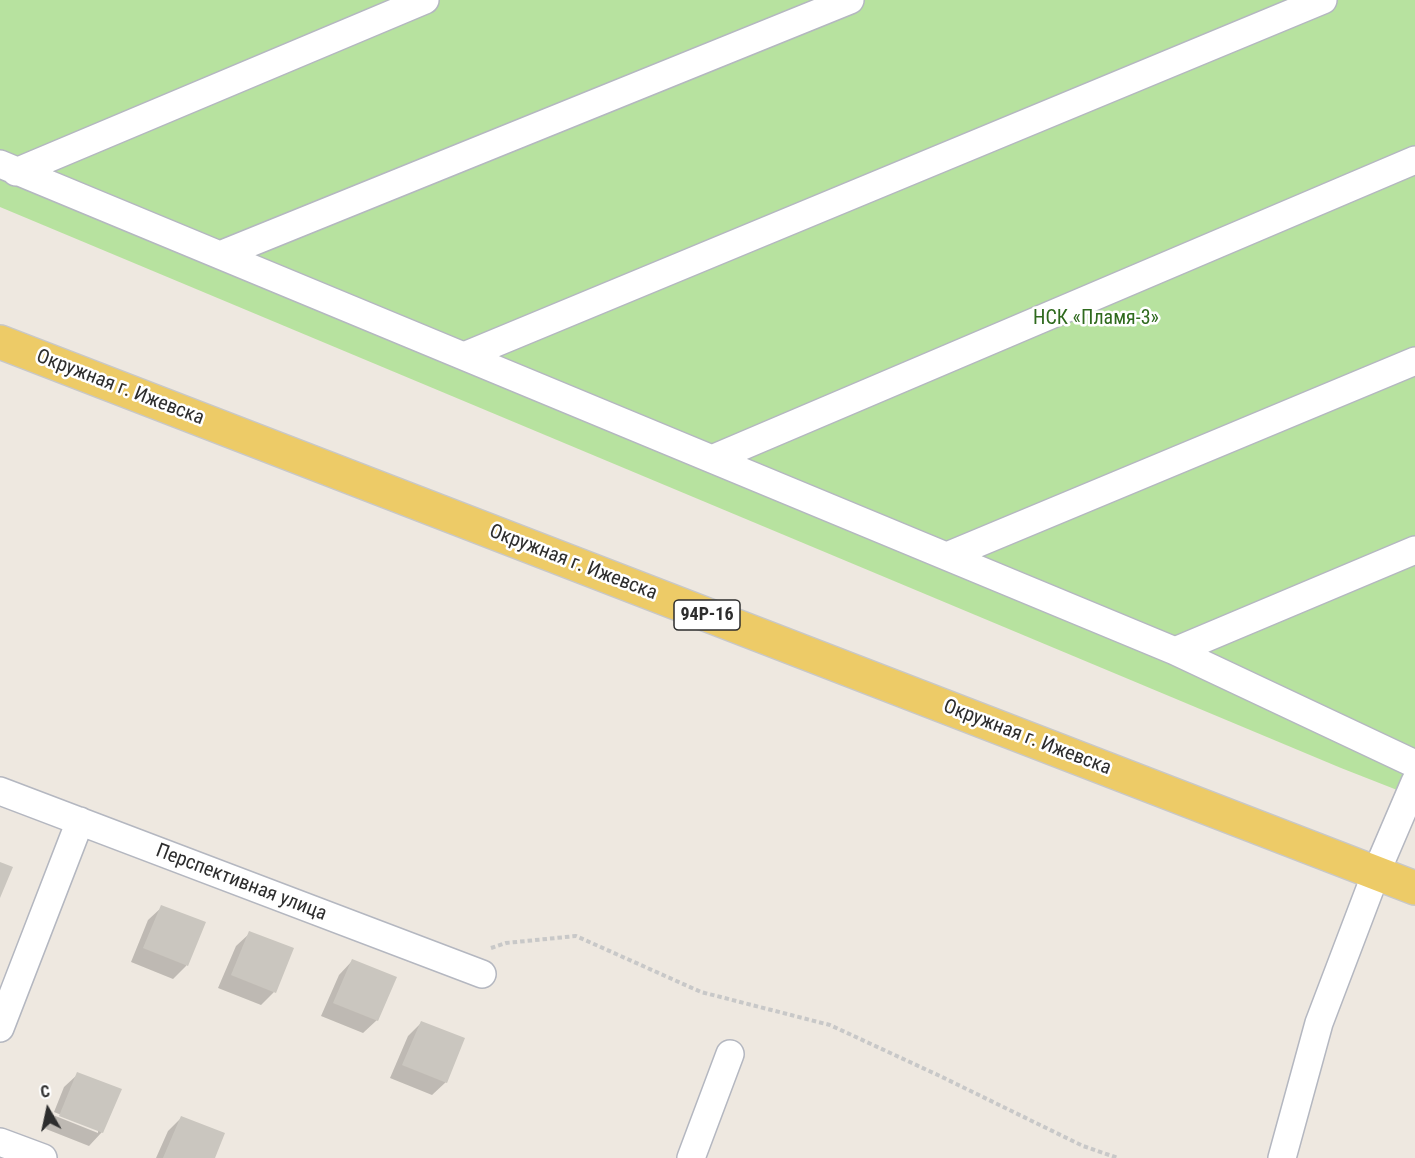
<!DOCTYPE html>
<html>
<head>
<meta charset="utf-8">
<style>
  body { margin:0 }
  #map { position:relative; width:1415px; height:1158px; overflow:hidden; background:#eee8e0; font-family:"Roboto Condensed",sans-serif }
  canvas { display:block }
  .north { position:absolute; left:18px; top:1080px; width:60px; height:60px; -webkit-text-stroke:4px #fff; paint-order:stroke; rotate:351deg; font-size:16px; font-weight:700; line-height:24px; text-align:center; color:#2d2d2d }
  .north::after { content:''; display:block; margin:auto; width:21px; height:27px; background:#2d2d2d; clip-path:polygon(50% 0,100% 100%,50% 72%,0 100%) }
</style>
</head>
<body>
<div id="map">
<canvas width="1415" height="1158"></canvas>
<div class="north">С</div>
</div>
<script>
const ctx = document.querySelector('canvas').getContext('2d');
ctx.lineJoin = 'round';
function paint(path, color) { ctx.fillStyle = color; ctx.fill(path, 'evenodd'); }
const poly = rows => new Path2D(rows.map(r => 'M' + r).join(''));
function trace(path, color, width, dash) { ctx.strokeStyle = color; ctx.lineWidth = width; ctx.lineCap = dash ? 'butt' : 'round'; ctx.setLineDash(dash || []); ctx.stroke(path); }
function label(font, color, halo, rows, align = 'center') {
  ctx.font = font + ' "Roboto Condensed",sans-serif'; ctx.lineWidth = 5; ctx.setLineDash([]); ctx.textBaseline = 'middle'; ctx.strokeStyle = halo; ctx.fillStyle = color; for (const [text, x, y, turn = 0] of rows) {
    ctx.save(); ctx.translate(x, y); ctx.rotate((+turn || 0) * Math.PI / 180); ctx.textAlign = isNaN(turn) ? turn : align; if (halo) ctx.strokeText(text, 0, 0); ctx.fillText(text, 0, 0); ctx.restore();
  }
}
paint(poly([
  [0,0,1415,0,1415,797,1341,768,0,207]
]), '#b7e29f');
paint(poly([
  [162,907,204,923,186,966,173,979,131,962,148,920],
  [250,933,274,992,261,1005,218,988,236,946],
  [352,961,377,1020,363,1033,321,1016,339,975],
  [421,1023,446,1082,432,1095,390,1078,408,1036],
  [78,1074,102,1132,89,1146,46,1129,53,1115,98,1133,98,1130,54,1112,64,1087],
  [181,1118,213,1158,156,1158,168,1131]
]), '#0003');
paint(poly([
  [0,862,13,867,0,898],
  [161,905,206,922,188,966,143,948],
  [249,931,294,948,276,993,231,975],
  [352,959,397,977,378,1021,333,1003],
  [421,1021,465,1038,447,1083,402,1065],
  [77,1072,122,1089,103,1133,59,1116],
  [181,1116,225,1133,215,1158,163,1158]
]), '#cac6bf');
const minor = poly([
  [0,164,1175,651,1415,764],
  [16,172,425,0],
  [220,255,850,0],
  [464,356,1323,0],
  [712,459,1415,160],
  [947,556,1415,361],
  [1175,651,1415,550],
  [0,791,482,974],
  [0,1028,80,821],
  [0,1142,43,1158],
  [691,1158,730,1054],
  [1282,1158,1319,1023,1376,873,1415,782]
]);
const major = poly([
  [0,342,1415,888]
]);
trace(minor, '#b4b7c0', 30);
trace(major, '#c8c8c8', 36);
trace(poly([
  [491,948,506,943,576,936,701,992,830,1025,940,1076,1083,1146,1118,1158]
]), '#c8c8c8', 4, [4.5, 3]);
trace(minor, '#fff', 27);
trace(major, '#edcb67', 33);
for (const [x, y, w] of [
  [707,615,66]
]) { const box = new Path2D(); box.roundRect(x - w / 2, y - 15, w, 30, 4.5); ctx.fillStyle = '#fff'; ctx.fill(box); trace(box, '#2d2d2d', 1.5); }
label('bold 18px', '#2d2d2d', null, [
  ["94Р-16",707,615]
]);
label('20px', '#2f6a1e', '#fff', [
  ["НСК «Пламя-3»",1096,319]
]);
label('20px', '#2d2d2d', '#fff', [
  ["Окружная г. Ижевска",120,388,21],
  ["Окружная г. Ижевска",573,563,21],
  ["Окружная г. Ижевска",1027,738,21],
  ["Перспективная улица",241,883,21]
]);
</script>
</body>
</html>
